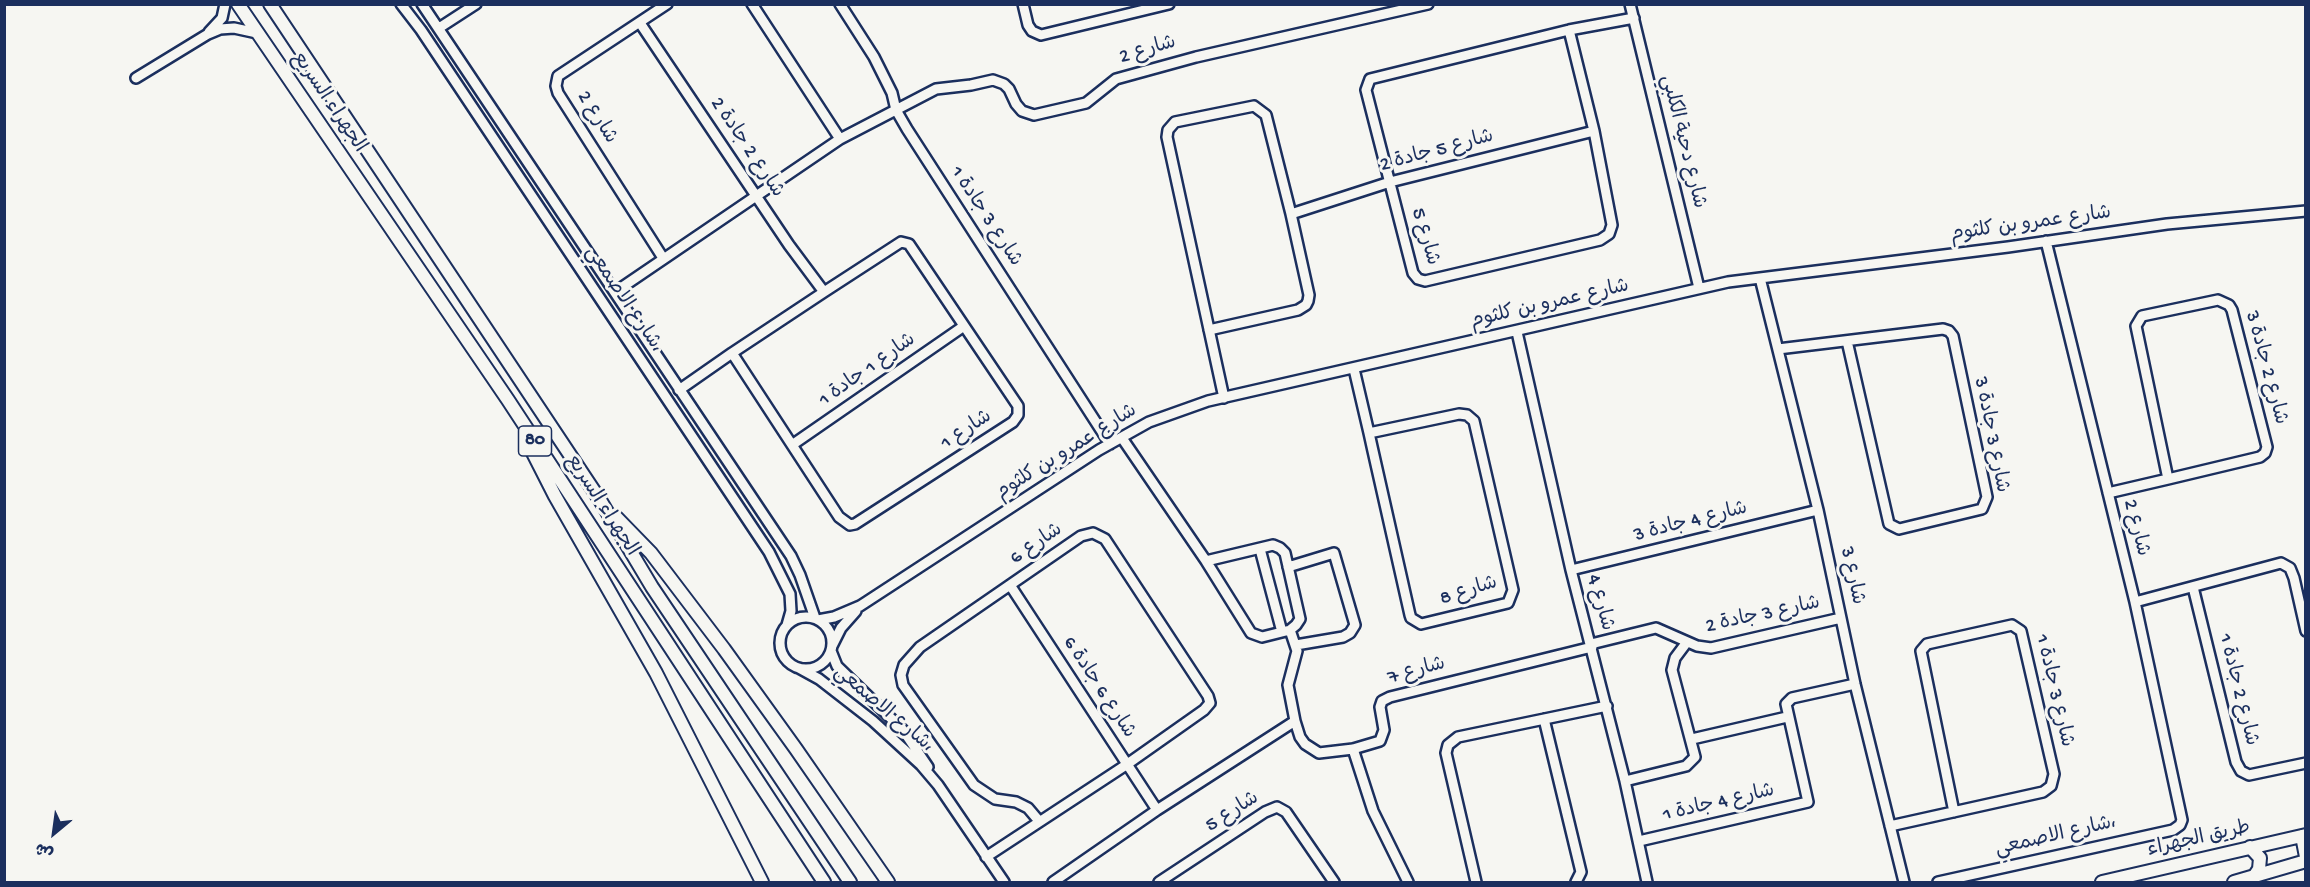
<!DOCTYPE html>
<html>
<head>
<meta charset="utf-8">
<style>
  body { margin:0 }
  #map { position:relative; width:2310px; height:887px; overflow:hidden; background:#f6f6f2; font-family:"Gochi Hand","Playpen Sans Arabic",sans-serif }
  canvas { display:block }
  .frame { position:absolute; inset:0; border:6px solid #1b2f5e; pointer-events:none }
  .north { position:absolute; left:24px; top:803px; width:60px; height:60px; -webkit-text-stroke:4px #f6f6f2; paint-order:stroke; rotate:209deg; font-size:16px; font-weight:700; line-height:24px; text-align:center; color:#1b2f5e }
  .north::after { content:''; display:block; margin:auto; width:21px; height:27px; background:#1b2f5e; clip-path:polygon(50% 0,100% 100%,50% 72%,0 100%) }
</style>
</head>
<body>
<div id="map">
<canvas width="2310" height="887"></canvas>
<div class="frame"></div>
<div class="north">ش</div>
</div>
<script>
const ctx = document.querySelector('canvas').getContext('2d');
ctx.lineJoin = 'round';
const poly = rows => new Path2D(rows.map(r => 'M' + r).join(''));
function trace(path, color, width, dash) { ctx.strokeStyle = color; ctx.lineWidth = width; ctx.lineCap = dash ? 'butt' : 'round'; ctx.setLineDash(dash || []); ctx.stroke(path); }
function label(font, color, halo, rows, align = 'center') {
  ctx.font = font + ' "Gochi Hand","Playpen Sans Arabic",sans-serif'; ctx.lineWidth = 6; ctx.setLineDash([]); ctx.textBaseline = 'middle'; ctx.strokeStyle = halo; ctx.fillStyle = color; for (const [text, x, y, turn = 0] of rows) {
    ctx.save(); ctx.translate(x, y); ctx.rotate((+turn || 0) * Math.PI / 180); ctx.textAlign = isNaN(turn) ? turn : align; if (halo) ctx.strokeText(text, 0, 0); ctx.fillText(text, 0, 0); ctx.restore();
  }
}
const minor = poly([
  [401,4,421,30,769,552,790,594,791,611,787,625],
  [422,4,791,556,800,575,815,618],
  [752,4,840,139],
  [840,4,874,57,892,93,896,110,907,129,1110,444],
  [1023,4,1028,25,1032,31,1041,35,1169,4],
  [1630,4,1699,288],
  [640,23,789,245,824,292],
  [439,28,476,4],
  [1569,30,1594,131,1612,225,1609,234,1600,240,1425,281,1418,279,1413,273,1366,90,1370,79,1569,30,1634,18],
  [209,32,222,18,225,4],
  [136,78,208,34,220,29,234,28,257,33],
  [1291,214,1390,182,1594,131],
  [663,258,558,93,556,86,558,76,667,4],
  [1760,278,1818,510,1855,684,1904,882],
  [615,292,840,139,936,89,971,85,993,80,1004,84,1009,89,1016,104,1022,111,1034,115,1086,103,1116,79,1196,57,1428,4],
  [1209,330,1298,310,1306,305,1308,301,1309,295,1291,214,1266,115,1254,106,1175,122,1168,130,1167,137,1224,398],
  [1517,332,1571,570,1625,781,1647,882],
  [1778,349,1943,329,1949,331,1953,336,1987,497,1982,509,1899,529,1889,524,1847,341],
  [1354,369,1369,433,1373,451,1410,615,1411,618,1421,624,1508,603,1513,590,1474,421,1467,415,1459,414,1369,433],
  [679,390,732,353,824,292,901,242,909,244,1018,406,1018,415,1013,422,855,524,850,525,839,517,732,353],
  [1122,438,1206,561,1251,633,1262,637,1290,630,1296,625,1300,619,1285,553,1280,548,1273,545,1206,561],
  [792,445,964,326],
  [2108,493,2168,479,2260,457,2265,453,2267,447,2232,310,2229,305,2218,300,2142,316,2136,326,2168,479],
  [1260,549,1282,632],
  [1288,567,1334,553,1355,625,1350,633,1343,637,1296,645],
  [1571,570,1818,510],
  [1010,585,1157,810],
  [2193,587,2236,762,2241,771,2249,775,2306,763],
  [2135,602,2281,563,2290,568,2294,578,2306,631],
  '780 643a26 26 0 1 1 52 0a26 26 0 1 1-52 0Z',
  [818,620,834,617,860,606,1099,450,1149,422,1208,401,1728,282,2008,247,2167,224,2306,211],
  [1290,630,1297,651,1288,685,1295,721,1300,737,1305,744,1319,753,1353,749,1380,741,1384,730,1380,707,1382,701,1390,697,1592,647],
  [1591,644,1656,628,1697,646,1711,648,1841,618],
  [832,646,841,628,856,611],
  [831,651,837,666,903,730,928,767],
  [799,668,819,679,873,721,921,765,938,785,1004,882],
  [1544,719,1581,872,1576,882],
  [1692,739,1787,717],
  [1353,749,1373,811,1408,882],
  [1625,781,1686,766,1695,757,1672,670,1675,658,1687,642],
  [1890,826,2043,792,2051,786,2054,774,2021,631,2012,625,1927,644,1921,651,1954,812],
  [1639,841,1808,802,1786,704,1792,698,1855,684],
  [986,857,1126,765,1204,710,1210,703,1208,696,1105,539,1093,533,1081,536,920,647,904,665,901,675,903,685,974,785,995,799,1016,802,1028,808,1039,821],
  [1053,882,1157,810,1295,721],
  [1159,882,1265,812,1277,807,1286,812,1334,882],
  [1476,882,1446,753,1448,745,1458,737,1607,706],
  [1938,882,2173,830,2180,825,2182,820,2135,602,2046,241]
]);
const highway = poly([
  [238,4,508,400,824,882],
  [270,4,600,500,652,587,850,882],
  [526,439,555,496,656,673,762,882],
  [615,516,651,553,724,649,796,749,888,882],
  [2302,836,2306,857],
  [2250,847,2260,858,2259,869,2255,875],
  [2102,882,2306,835],
  [2234,882,2306,861]
]);
trace(minor, '#1b2f5e', 14);
trace(highway, '#1b2f5e', 16);
trace(minor, '#f6f6f2', 9);
trace(highway, '#f6f6f2', 12);
for (const [x, y, w] of [
  [535,441,33]
]) { const box = new Path2D(); box.roundRect(x - w / 2, y - 15, w, 30, 4.5); ctx.fillStyle = '#f6f6f2'; ctx.fill(box); trace(box, '#1b2f5e', 1.5); }
label('bold 18px', '#1b2f5e', null, [
  ["80",535,441]
]);
label('20px', '#1b2f5e', '#f6f6f2', [
  ["شارع 2",1148,51,-16],
  ["الجهراء السريع",328,103,56],
  ["شارع 2",596,118,58],
  ["شارع دحية الكلبي",1682,142,76],
  ["شارع 2 جادة 2",746,148,56],
  ["شارع 5 جادة 2",1437,152,-15],
  ["شارع 3 جادة 1",985,217,57],
  ["شارع عمرو بن كلثوم",2031,225,-8],
  ["شارع 5",1424,237,74],
  ["شارع الاصمعي،",623,300,56],
  ["شارع عمرو بن كلثوم",1550,305,-13],
  ["شارع 2 جادة 3",2265,368,75],
  ["شارع 1 جادة 1",868,371,-35],
  ["شارع 1",967,431,-33],
  ["شارع 3 جادة 3",1990,435,79],
  ["شارع عمرو بن كلثوم",1067,453,-32],
  ["الجهراء السريع",601,506,57],
  ["شارع 4 جادة 3",1691,523,-14],
  ["شارع 2",2135,528,76],
  ["شارع 6",1037,545,-34],
  ["شارع 3",1851,576,78],
  ["شارع 8",1469,592,-17],
  ["شارع 4",1599,603,75],
  ["شارع 3 جادة 2",1763,616,-12],
  ["شارع 7",1417,672,-15],
  ["شارع 6 جادة 6",1098,688,57],
  ["شارع 2 جادة 1",2237,690,76],
  ["شارع 3 جادة 1",2053,691,77],
  ["شارع الاصمعي،",883,710,40],
  ["شارع 4 جادة 1",1719,804,-13],
  ["شارع 5",1233,813,-32],
  ["شارع الاصمعي،",2056,837,-13],
  ["طريق الجهراء",2199,840,-13]
]);
</script>
</body>
</html>
